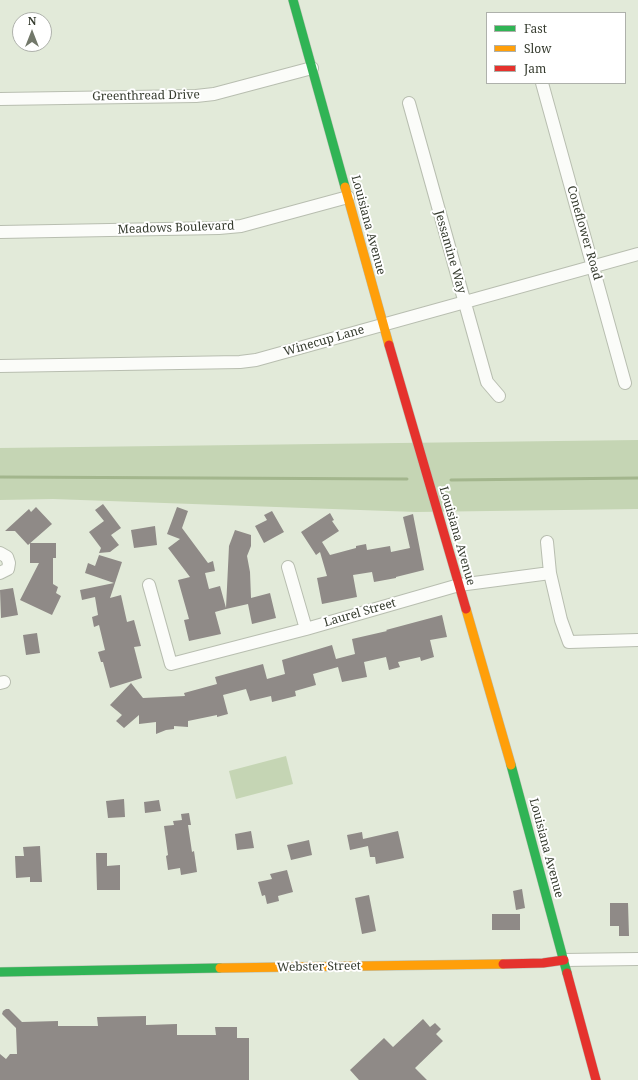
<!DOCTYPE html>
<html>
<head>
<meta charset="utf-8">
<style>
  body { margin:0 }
  #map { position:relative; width:638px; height:1080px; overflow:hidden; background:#e2ead9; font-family:"Noto Serif",serif }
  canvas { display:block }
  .legend { position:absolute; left:486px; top:12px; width:140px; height:72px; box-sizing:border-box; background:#fff; border:1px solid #aeb1ab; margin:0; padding:5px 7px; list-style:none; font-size:12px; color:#353b2e }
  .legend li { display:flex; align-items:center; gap:8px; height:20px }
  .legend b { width:20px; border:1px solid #aeb1ab }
  .north { position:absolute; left:12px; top:12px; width:40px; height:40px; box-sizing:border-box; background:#fff; border:1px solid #aeb1ab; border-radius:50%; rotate:0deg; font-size:11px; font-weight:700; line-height:16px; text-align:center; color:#353b2e }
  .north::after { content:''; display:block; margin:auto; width:14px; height:18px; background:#72786a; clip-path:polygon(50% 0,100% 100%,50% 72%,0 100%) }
</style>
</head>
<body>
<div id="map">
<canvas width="638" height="1080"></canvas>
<ul class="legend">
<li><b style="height:5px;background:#30b455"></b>Fast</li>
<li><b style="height:5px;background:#ff9f0a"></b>Slow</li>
<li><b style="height:5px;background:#e5322d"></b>Jam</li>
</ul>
<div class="north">N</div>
</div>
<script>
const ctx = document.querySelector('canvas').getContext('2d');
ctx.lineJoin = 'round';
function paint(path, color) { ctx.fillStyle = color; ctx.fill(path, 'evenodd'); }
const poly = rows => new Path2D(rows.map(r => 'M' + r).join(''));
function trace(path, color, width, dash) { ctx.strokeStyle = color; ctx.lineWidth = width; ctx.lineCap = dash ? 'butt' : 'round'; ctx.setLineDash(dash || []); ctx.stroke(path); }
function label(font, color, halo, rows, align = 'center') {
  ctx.font = font + ' "Noto Serif",serif'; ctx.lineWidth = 4; ctx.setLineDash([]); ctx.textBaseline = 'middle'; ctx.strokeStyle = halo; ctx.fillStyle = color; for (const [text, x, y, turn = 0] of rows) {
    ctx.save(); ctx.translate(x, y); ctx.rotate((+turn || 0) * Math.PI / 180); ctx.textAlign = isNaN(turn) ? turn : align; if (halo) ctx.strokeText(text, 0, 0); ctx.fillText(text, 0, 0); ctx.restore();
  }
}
paint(poly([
  [638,440,638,509,416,512,53,499,0,500,0,448],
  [286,756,293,784,236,799,229,771]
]), '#c5d5b4');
trace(poly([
  [0,477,407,479],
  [451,480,638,478]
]), '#a3b68d', 3);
paint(poly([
  [103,504,121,528,111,535,119,545,110,552,99,553,101,548,89,532,104,521,95,510],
  [36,507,52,524,28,545,15,531,5,531,29,509,31,512],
  [177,507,188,511,182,528,208,563,213,561,215,571,205,573,209,589,220,586,226,608,229,546,235,530,251,535,251,546,247,556,250,572,251,598,270,593,276,618,252,624,248,604,226,609,215,612,221,634,189,641,184,620,189,619,178,580,190,577,168,548,180,539,167,534],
  [272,511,284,532,264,543,255,526,267,520,264,515],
  [330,513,334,520,332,521,339,531,322,542,330,555,356,548,356,546,366,544,367,550,390,546,391,552,410,548,403,517,413,514,424,570,396,577,396,578,374,582,372,572,353,575,357,597,322,604,317,578,327,576,320,552,316,555,301,532],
  [155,526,157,545,134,548,131,530],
  [30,543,56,543,56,558,53,558,53,584,58,587,56,593,61,596,52,615,20,600,39,563,30,563],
  [99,555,122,562,110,598,121,595,127,622,134,620,141,646,134,647,142,678,110,688,103,662,101,662,98,652,105,650,99,625,94,627,92,617,98,615,95,597,82,600,80,590,114,583,85,573,88,563,95,566],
  [13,588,18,615,1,618,0,590],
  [442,615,447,637,430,640,434,657,421,661,420,657,398,662,400,667,389,670,386,657,364,662,367,677,342,682,338,667,313,674,316,685,295,691,296,696,272,702,271,696,250,701,246,689,223,695,228,714,217,717,217,715,188,721,188,727,174,726,174,729,166,730,156,734,156,722,139,724,139,715,124,728,116,721,122,715,110,705,131,683,143,698,185,696,184,693,217,684,215,677,263,664,267,679,285,674,282,660,332,645,336,659,355,654,352,639,387,631,386,630],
  [37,633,40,653,26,655,23,635],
  [124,799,125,817,108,818,106,801],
  [159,800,161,811,145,813,144,802],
  [189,813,191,825,188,825,192,852,194,851,197,872,181,875,180,868,168,870,166,856,168,855,164,826,174,825,173,821,182,820,181,814],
  [251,831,254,848,237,850,235,834],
  [398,831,404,858,376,864,375,857,370,857,368,846,350,850,347,835,362,832,363,839],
  [309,840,312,855,291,860,287,845],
  [40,846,42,882,30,882,30,877,16,878,15,856,24,856,23,847],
  [96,853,107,853,107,866,120,865,120,890,97,890],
  [287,870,293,892,278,896,279,901,267,904,265,895,262,896,258,882,272,879,270,874],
  [522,889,525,908,516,910,513,891],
  [369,895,376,931,362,934,355,898],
  [610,903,628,903,629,936,619,936,619,926,610,926],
  [492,914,520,914,520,930,492,930],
  [6,1009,9,1009,22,1022,58,1021,58,1026,98,1026,97,1017,146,1016,146,1025,177,1024,177,1035,216,1035,215,1027,237,1027,237,1038,249,1038,249,1080,0,1080,0,1054,6,1059,10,1054,17,1054,16,1028,2,1014,3,1011],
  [423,1019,430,1027,435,1023,441,1029,436,1034,443,1041,415,1068,427,1080,359,1080,350,1070,384,1038,393,1047]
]), '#8f8a87');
const street = poly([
  [542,83,625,383],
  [0,99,196,96,214,94,312,68],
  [409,103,487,382,499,396],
  [0,232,219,228,241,226,348,197],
  [0,366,240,362,256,360,638,254],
  [547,542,550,573,561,620,569,642,638,640],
  [0,553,7,557,9,563,8,569,0,573],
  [288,567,306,629],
  [149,585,171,664,306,629,459,585,550,573],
  [0,683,4,682],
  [564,960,638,959]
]);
const fast = poly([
  [293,0,345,187],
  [511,765,567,973],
  [0,972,220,968]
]);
const slow = poly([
  [345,187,389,345],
  [466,609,511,765],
  [220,968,503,964]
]);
const jam = poly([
  [389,345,466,609],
  [503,964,543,963,564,960],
  [567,973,596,1080]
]);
trace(street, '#b8beb0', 14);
trace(fast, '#b8beb0', 10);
trace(slow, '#b8beb0', 10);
trace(jam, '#b8beb0', 10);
trace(street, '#fbfcf9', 12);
trace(fast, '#30b455', 9);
trace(slow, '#ff9f0a', 9);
trace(jam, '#e5322d', 9);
label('12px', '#353b2e', '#fff', [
  ["Greenthread Drive",146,96,-1],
  ["Louisiana Avenue",368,225,75],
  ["Meadows Boulevard",176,228,-2],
  ["Coneflower Road",584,233,74],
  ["Jessamine Way",450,252,74],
  ["Winecup Lane",324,341,-16],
  ["Louisiana Avenue",457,536,74],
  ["Laurel Street",360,613,-16],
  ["Louisiana Avenue",546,848,75],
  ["Webster Street",319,967,-1]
]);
</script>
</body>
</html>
